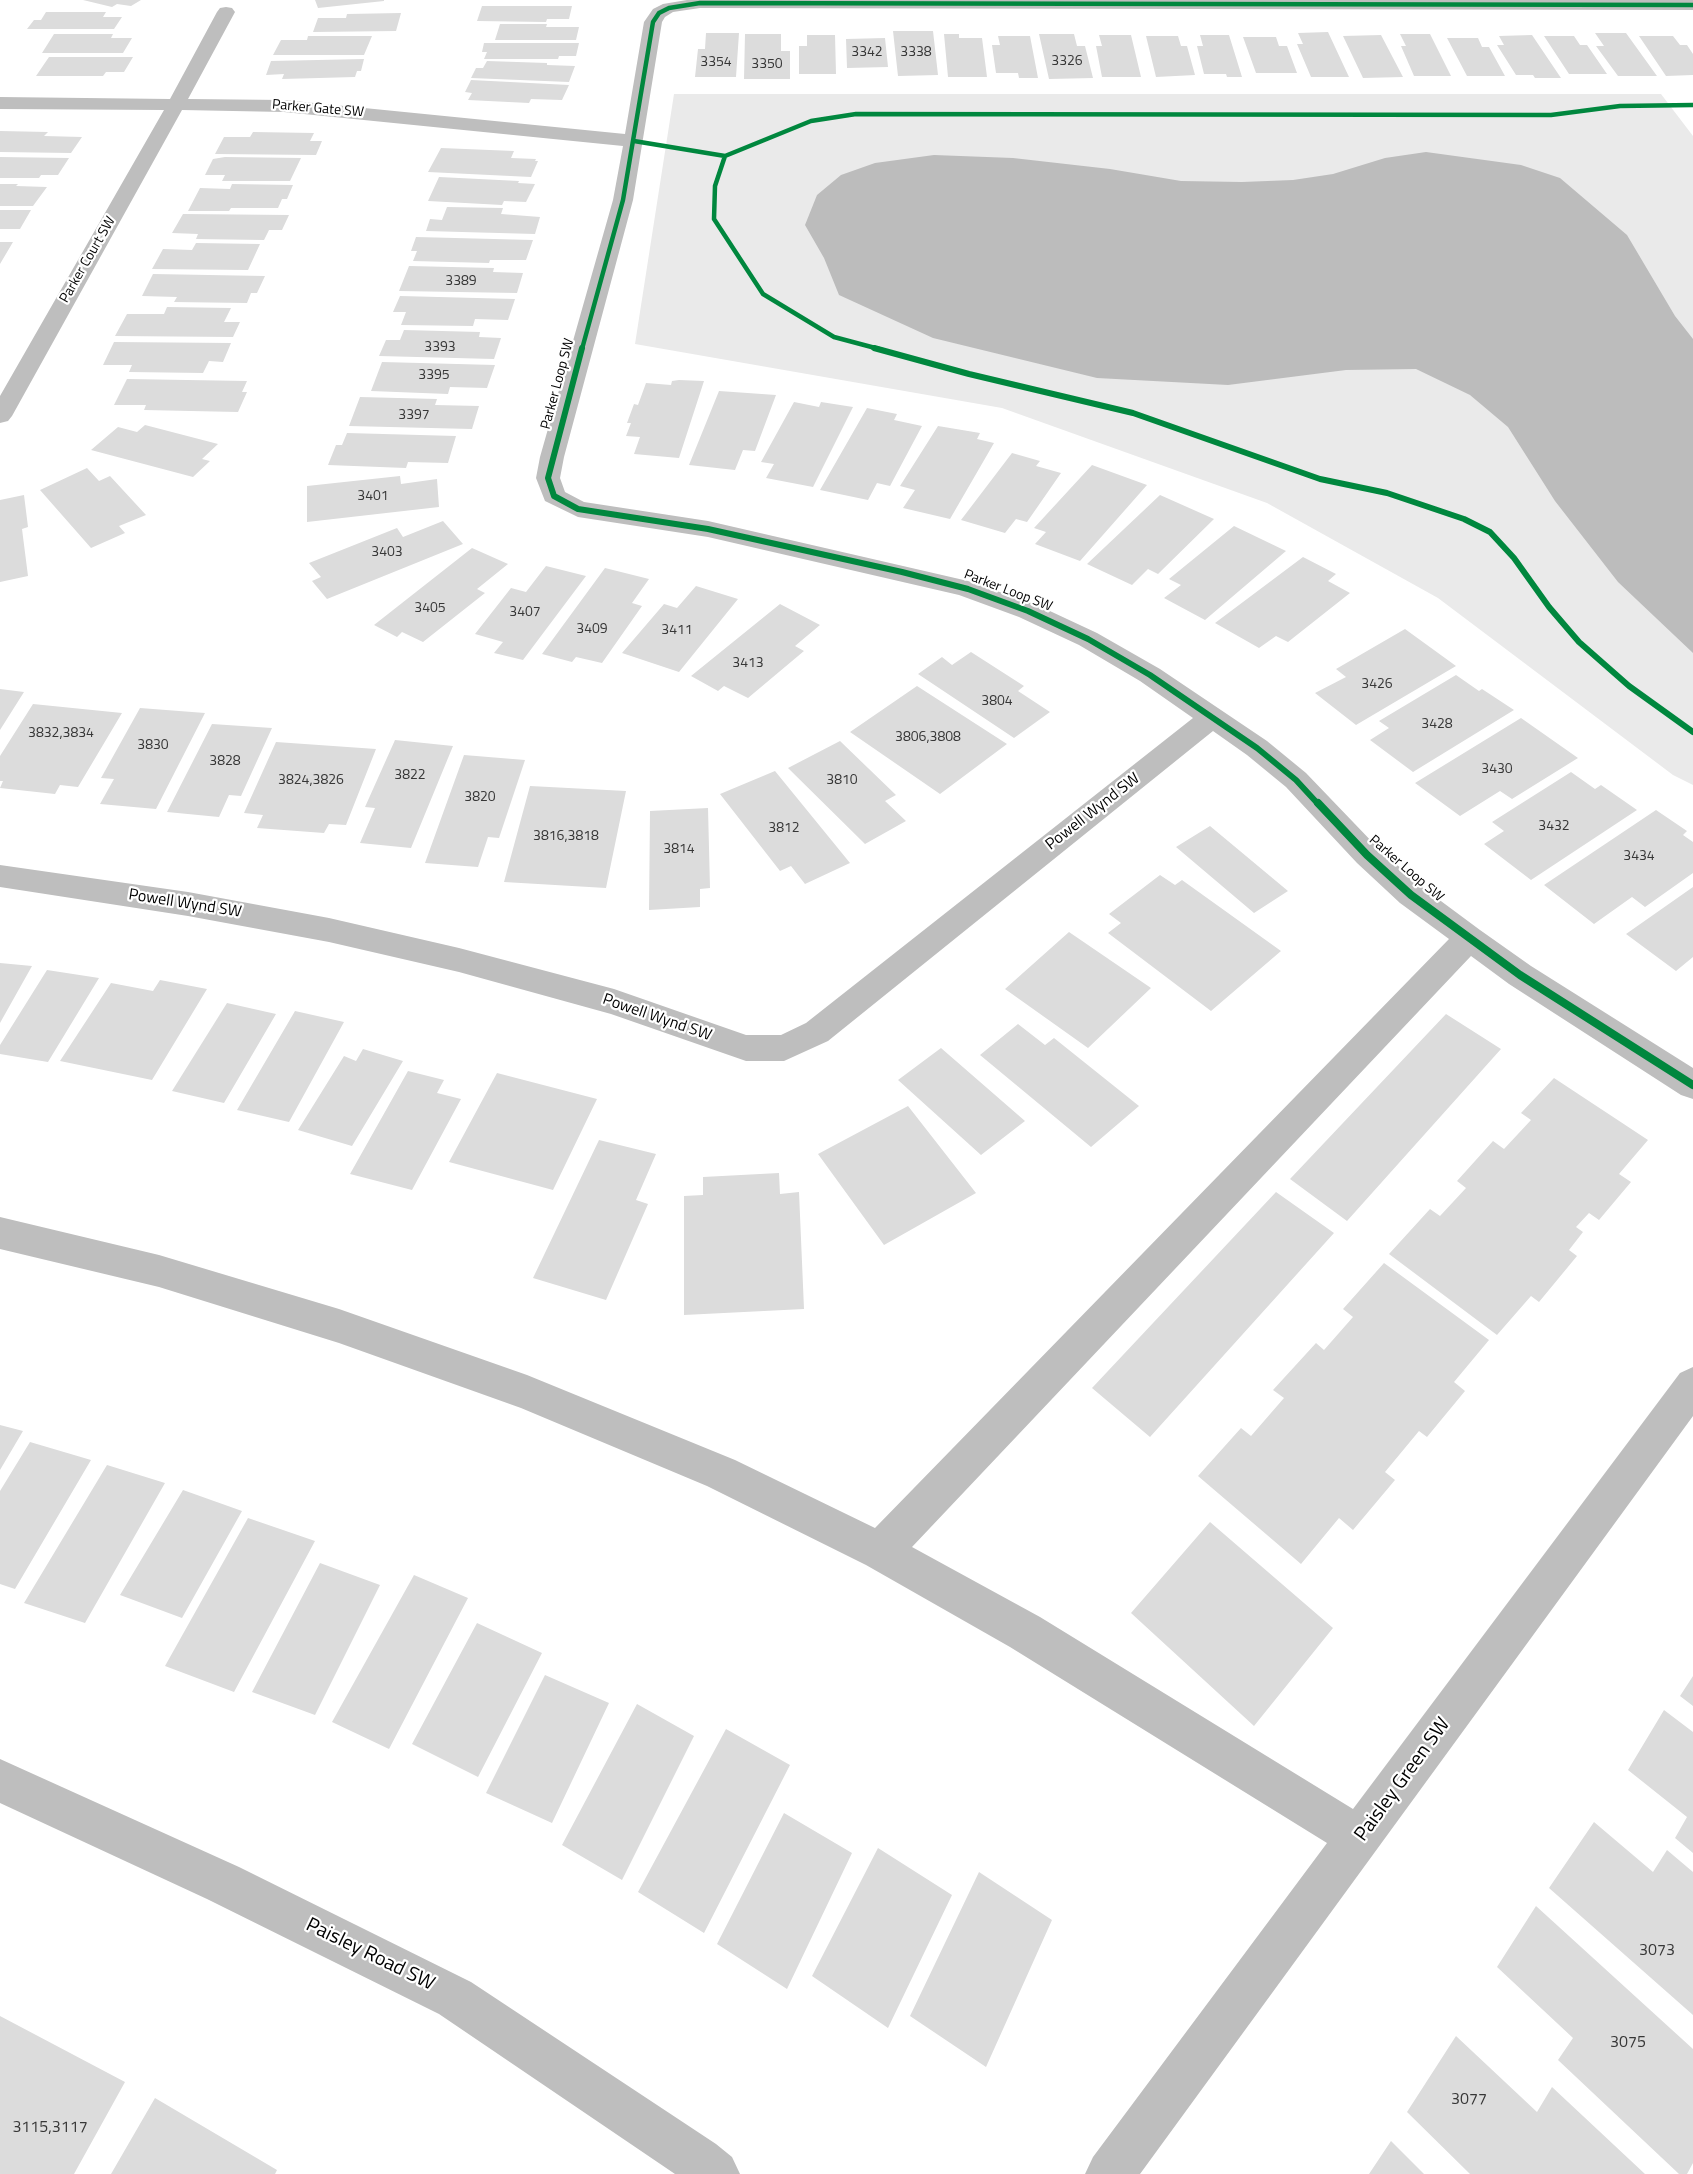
<!DOCTYPE html>
<html>
<head>
<meta charset="utf-8">
<style>
  body { margin:0 }
  canvas { display:block; background:#fff }
</style>
</head>
<body>
<canvas width="1693" height="2174"></canvas>
<script>
const ctx = document.querySelector('canvas').getContext('2d');
ctx.lineJoin = 'round';
function paint(path, color) { ctx.fillStyle = color; ctx.fill(path, 'evenodd'); }
const poly = rows => new Path2D(rows.map(r => 'M' + r).join(''));
function trace(path, color, width, dash) { ctx.strokeStyle = color; ctx.lineWidth = width; ctx.lineCap = dash ? 'butt' : 'round'; ctx.setLineDash(dash || []); ctx.stroke(path); }
function label(font, color, halo, rows, align = 'center') {
  ctx.font = font + ' "Titillium Web",sans-serif'; ctx.lineWidth = 4.5; ctx.setLineDash([]); ctx.textBaseline = 'middle'; ctx.strokeStyle = halo; ctx.fillStyle = color; for (const [text, x, y, turn = 0] of rows) {
    ctx.save(); ctx.translate(x, y); ctx.rotate((+turn || 0) * Math.PI / 180); ctx.textAlign = isNaN(turn) ? turn : align; if (halo) ctx.strokeText(text, 0, 0); ctx.fillText(text, 0, 0); ctx.restore();
  }
}
paint(poly([
  [674,94,1661,94,1693,136,1693,785,1673,775,1438,598,1267,503,1002,408,635,344]
]), '#eaeaea');
paint(poly([
  [1426,152,1521,165,1560,178,1627,235,1675,316,1693,339,1693,653,1618,582,1555,501,1508,427,1470,395,1416,369,1346,370,1228,385,1097,378,933,338,839,295,824,258,805,225,817,195,841,175,875,163,934,155,1013,158,1110,169,1181,181,1242,182,1293,180,1333,174,1385,158]
]), '#bcbcbc');
paint(poly([
  [83,0,141,0,131,6,117,4,112,7],
  [315,0,384,0,384,1,318,8],
  [482,6,572,6,569,19,547,19,546,22,477,21],
  [46,12,106,12,103,17,122,17,114,29,27,29,34,20,41,20],
  [401,13,396,31,313,32,318,18,346,18,347,14],
  [500,24,547,24,546,27,579,27,576,40,495,40],
  [893,31,933,31,938,75,898,76],
  [1328,32,1349,77,1311,77,1297,44,1303,44,1298,33],
  [706,33,739,33,736,77,695,77,698,49,705,49],
  [1595,33,1626,33,1657,76,1618,76,1596,46,1604,46],
  [54,34,113,34,111,38,132,38,123,53,42,53],
  [745,34,781,34,781,51,790,51,790,79,744,79],
  [944,34,959,34,959,38,982,38,987,77,948,77],
  [1039,34,1074,34,1077,46,1085,46,1093,78,1049,79],
  [1400,34,1430,34,1451,76,1414,76,1401,46,1406,46],
  [807,35,835,35,836,74,799,74,799,46,807,46],
  [1099,35,1131,35,1141,77,1102,77,1096,46,1102,46],
  [1200,35,1229,35,1242,77,1227,77,1226,74,1204,74,1197,46,1203,46],
  [1381,35,1403,77,1363,78,1343,36],
  [1532,35,1561,78,1535,78,1533,75,1516,75,1497,45,1504,45,1499,36],
  [308,36,372,36,364,55,273,55,281,40,307,40],
  [998,36,1030,36,1038,78,1019,78,1018,73,996,73,992,45,1000,45],
  [1146,36,1178,36,1181,46,1187,46,1195,75,1156,77],
  [1544,36,1574,36,1580,45,1587,45,1607,74,1569,74],
  [1639,36,1673,36,1680,45,1687,45,1693,54,1693,75,1666,76],
  [1243,37,1276,37,1279,46,1287,46,1297,73,1256,73],
  [885,38,888,67,847,68,846,39],
  [1447,38,1478,38,1482,47,1489,47,1505,76,1467,76],
  [484,43,579,43,576,56,559,56,558,59,484,59,487,52,482,52],
  [49,57,133,57,124,72,106,72,103,76,36,76],
  [364,59,361,71,357,71,355,77,282,79,284,74,266,75,271,61],
  [487,61,547,63,547,65,575,66,569,82,471,78,476,68,483,68],
  [471,80,569,85,562,100,531,99,529,103,468,100,472,93,465,92],
  [0,131,48,132,44,136,82,137,71,153,0,152],
  [253,132,314,133,310,141,322,141,316,155,215,154,224,137,250,137],
  [441,148,514,151,511,158,536,159,535,161,538,161,531,177,428,172],
  [0,157,69,158,58,175,41,175,39,178,0,178],
  [225,157,301,158,290,181,222,181,225,175,205,175,213,159],
  [439,177,519,181,518,183,535,184,526,202,504,201,502,205,428,201],
  [0,184,18,184,16,186,47,187,33,206,0,206],
  [232,184,293,185,287,199,282,199,278,208,231,208,229,211,188,211,200,188,230,189],
  [447,207,503,208,501,214,540,217,535,234,426,231,430,219,442,220],
  [0,210,31,210,20,229,0,229],
  [183,214,289,215,282,230,269,230,264,240,196,239,198,234,172,233],
  [416,237,533,240,526,260,490,260,489,263,413,261,417,251,411,251],
  [0,242,13,242,0,264],
  [196,243,260,244,248,270,152,269,163,249,192,250],
  [409,266,494,268,493,272,523,273,517,293,399,291],
  [153,274,265,276,257,293,251,293,247,303,174,302,177,297,142,296],
  [400,296,515,299,508,320,475,319,473,326,401,325,406,312,393,312],
  [167,307,231,308,224,322,240,322,233,337,115,336,127,314,164,314],
  [404,330,480,332,479,337,501,338,494,359,379,356,386,340,400,340],
  [114,342,231,343,223,362,209,361,203,373,129,372,132,365,103,365],
  [382,362,495,365,487,388,450,387,448,394,371,391],
  [127,379,247,381,242,392,247,392,238,412,144,410,146,405,114,405],
  [679,380,704,381,679,458,634,454,640,437,626,436,631,423,627,423,634,404,638,405,646,383,671,385,672,381],
  [719,391,776,395,755,451,743,450,735,470,689,465],
  [360,397,437,399,435,405,479,406,472,429,349,426],
  [794,402,819,407,821,402,853,407,813,487,766,478,774,464,761,462],
  [867,408,897,414,894,420,922,426,890,486,877,483,868,500,820,490],
  [145,425,218,444,202,459,210,461,193,477,91,450,118,427,137,432],
  [938,426,980,433,977,439,994,443,950,519,903,508,915,490,900,486],
  [347,433,456,436,448,463,408,462,406,468,328,465,336,445,342,445],
  [1012,453,1040,461,1036,466,1061,473,1027,522,1016,519,1005,533,961,520],
  [1092,465,1147,485,1080,561,1035,544,1046,532,1034,528],
  [87,468,99,481,110,476,146,515,119,526,125,533,91,548,40,490],
  [400,476,401,484,437,479,439,507,307,522,307,486],
  [24,495,28,527,22,529,28,576,0,582,0,500],
  [1160,495,1214,519,1158,574,1148,569,1132,585,1087,564],
  [443,521,463,544,327,599,312,581,321,577,309,563,397,528,403,537],
  [1234,526,1286,551,1205,620,1164,598,1181,585,1169,579],
  [472,548,508,564,477,589,485,593,423,642,402,632,397,637,374,625],
  [1303,557,1336,574,1328,581,1350,593,1288,642,1276,636,1259,648,1215,623],
  [546,566,586,576,523,660,494,653,503,642,475,634,511,588,526,592],
  [605,568,649,579,632,603,642,606,602,663,576,657,572,662,542,654],
  [696,586,738,599,679,672,622,653,664,604,677,608],
  [780,604,820,625,795,646,804,651,748,698,724,686,718,691,691,676],
  [1405,629,1456,666,1356,725,1315,693,1346,677,1336,669],
  [971,652,1024,686,1018,691,1050,712,1014,738,918,674,942,657,952,665],
  [1456,675,1479,691,1482,689,1514,710,1413,772,1370,740,1389,728,1379,721],
  [917,686,1007,744,940,794,850,732],
  [0,689,24,692,0,730],
  [33,704,122,713,78,787,60,785,55,794,0,788,3,781,0,781,0,756],
  [140,708,205,713,156,809,100,804,114,779,101,778],
  [1521,718,1578,758,1512,799,1500,791,1460,816,1415,783],
  [212,724,272,728,241,796,229,795,219,817,167,812],
  [395,740,453,746,411,848,360,843,375,808,365,807],
  [840,741,896,795,885,801,906,821,865,844,788,768],
  [276,742,376,749,346,825,329,824,324,833,257,828,263,815,244,813],
  [464,755,525,760,499,838,488,837,478,867,425,863],
  [775,771,850,863,805,884,791,866,780,871,720,794],
  [1571,772,1595,789,1601,785,1637,810,1531,880,1484,844,1504,831,1492,822],
  [530,786,626,791,606,888,504,882],
  [708,808,710,888,700,889,700,907,649,910,650,811],
  [1656,810,1687,831,1683,835,1693,842,1693,873,1645,907,1632,897,1594,924,1544,885],
  [1210,826,1288,891,1254,913,1176,847],
  [1160,875,1175,885,1182,880,1281,951,1211,1011,1108,933,1121,923,1109,914],
  [1693,887,1693,957,1676,971,1626,934],
  [1069,932,1151,988,1088,1048,1005,989],
  [0,963,32,966,0,1023],
  [47,970,99,978,48,1062,0,1054,0,1045],
  [160,980,207,989,152,1080,60,1061,111,983,153,991],
  [227,1003,276,1014,224,1103,172,1091],
  [295,1011,344,1022,289,1122,237,1110],
  [1446,1014,1501,1049,1347,1221,1290,1179],
  [1018,1024,1045,1045,1054,1038,1139,1106,1091,1147,980,1055],
  [941,1048,1025,1121,981,1155,898,1080],
  [363,1049,403,1061,352,1146,298,1130,344,1056,356,1061],
  [408,1071,444,1080,437,1093,461,1099,412,1190,350,1174],
  [497,1073,597,1099,553,1190,449,1162],
  [1554,1078,1648,1140,1619,1174,1631,1182,1599,1220,1589,1213,1576,1227,1583,1232,1569,1250,1577,1256,1539,1302,1531,1296,1497,1335,1389,1254,1430,1209,1440,1216,1466,1188,1457,1181,1493,1141,1504,1149,1531,1120,1521,1113],
  [908,1106,976,1193,884,1245,818,1154],
  [599,1140,656,1154,636,1200,648,1204,606,1300,533,1278],
  [779,1173,780,1194,799,1192,804,1309,684,1315,684,1196,703,1195,703,1177],
  [1276,1192,1334,1233,1150,1437,1092,1388],
  [1384,1263,1489,1340,1454,1382,1465,1391,1427,1437,1419,1431,1385,1472,1395,1480,1353,1530,1339,1518,1301,1564,1198,1476,1241,1428,1251,1436,1284,1398,1273,1390,1316,1343,1324,1350,1353,1317,1343,1309],
  [0,1425,23,1431,0,1470],
  [30,1442,91,1460,15,1589,0,1584,0,1491],
  [107,1465,165,1483,85,1623,24,1603],
  [183,1490,242,1511,182,1618,120,1595],
  [248,1518,315,1541,234,1692,165,1666],
  [1210,1522,1333,1628,1254,1726,1131,1613],
  [320,1563,380,1585,315,1715,252,1692],
  [414,1575,468,1598,389,1749,332,1722],
  [477,1623,542,1653,478,1777,412,1744],
  [545,1675,609,1703,552,1823,486,1793],
  [1693,1676,1693,1706,1680,1696],
  [637,1704,694,1736,622,1880,562,1845],
  [1664,1710,1693,1732,1693,1853,1675,1838,1687,1817,1628,1770],
  [726,1729,790,1765,704,1933,638,1892],
  [784,1813,852,1853,787,1989,717,1944],
  [1594,1822,1653,1872,1667,1850,1693,1872,1693,2015,1549,1888],
  [878,1848,952,1895,888,2028,812,1976],
  [979,1872,1052,1920,986,2067,910,2016],
  [1536,1906,1693,2049,1693,2163,1687,2174,1679,2174,1558,2060,1573,2038,1497,1967],
  [0,2016,125,2082,74,2174,0,2174],
  [1456,2036,1537,2112,1552,2087,1645,2174,1470,2174,1407,2112],
  [155,2098,277,2170,275,2174,111,2174],
  [1391,2141,1424,2174,1369,2174]
]), '#dcdcdc');
paint(poly([
  [687,0,1693,0,1693,10,700,8,673,12,665,17,662,22,633,200,564,457,560,478,565,492,584,502,708,521,968,581,1037,605,1097,633,1160,669,1267,741,1306,773,1377,847,1422,887,1480,930,1531,966,1693,1068,1693,1099,1681,1095,1509,984,1471,956,912,1547,1040,1617,1353,1809,1680,1373,1693,1367,1693,1416,1140,2174,1085,2174,1093,2157,1327,1843,1010,1647,866,1565,707,1486,521,1408,339,1343,159,1287,0,1249,0,1217,159,1255,339,1309,527,1375,735,1460,875,1528,1449,939,1400,903,1357,863,1286,787,1247,755,1213,731,828,1041,784,1061,746,1061,611,1014,459,972,329,942,188,916,0,887,0,865,188,892,329,918,459,948,614,989,746,1035,781,1035,806,1023,1193,718,1140,681,1079,645,1019,617,959,595,708,537,578,517,545,501,536,478,540,457,613,200,623,146,284,112,182,110,12,416,8,421,0,423,0,396,164,110,0,109,0,97,170,99,217,12,220,8,226,7,232,8,235,12,188,99,284,100,625,134,644,22,653,9,663,4,687,0],
  [0,1759,239,1867,471,1982,716,2144,732,2157,740,2174,675,2174,439,2014,207,1899,0,1803,0,1759]
]), '#bebebe');
trace(poly([
  [634,141,725,156,715,186,714,219,763,294,834,337,879,349],
  [725,156,811,121,856,114,1551,115,1620,106,1693,105],
  [582,349,623,200,653,22,659,13,669,8,700,3,1693,5]
]), '#00873e', 4.5);
trace(poly([
  [582,348,548,478,554,496,578,509,708,529,902,572,968,589,1028,611,1088,639,1150,675,1257,748,1296,780,1319,805],
  [874,348,969,374,1133,413,1320,479,1387,493,1464,519,1490,532,1514,558,1549,607,1579,642,1629,686,1693,732]
]), '#00873e', 6);
trace(poly([
  [1318,803,1367,855,1411,895,1520,975,1693,1085]
]), '#00873e', 8);
label('14px', '#373737', null, [
  ["3342",867,53],
  ["3338",916,53],
  ["3326",1067,62],
  ["3354",716,63],
  ["3350",767,65],
  ["3389",461,282],
  ["3393",440,348],
  ["3395",434,376],
  ["3397",414,416],
  ["3401",373,497],
  ["3403",387,553],
  ["3405",430,609],
  ["3407",525,613],
  ["3409",592,630],
  ["3411",677,631],
  ["3413",748,664],
  ["3426",1377,685],
  ["3804",997,702],
  ["3428",1437,725],
  ["3832,3834",61,734],
  ["3806,3808",928,738],
  ["3830",153,746],
  ["3828",225,762],
  ["3430",1497,770],
  ["3822",410,776],
  ["3824,3826",311,781],
  ["3810",842,781],
  ["3820",480,798],
  ["3432",1554,827],
  ["3812",784,829],
  ["3816,3818",566,837],
  ["3814",679,850],
  ["3434",1639,857]
]);
label('14px', '#000', '#fff', [
  ["Parker Gate SW",318,109,5],
  ["Parker Court SW",88,260,-60],
  ["Parker Loop SW",558,384,-75],
  ["Parker Loop SW",1008,591,21],
  ["Parker Loop SW",1406,869,41]
]);
label('16px', '#000', '#fff', [
  ["Powell Wynd SW",1093,812,-38],
  ["Powell Wynd SW",185,904,9],
  ["Powell Wynd SW",657,1018,19]
]);
label('16px', '#373737', null, [
  ["3073",1657,1951],
  ["3075",1628,2043],
  ["3077",1469,2100],
  ["3115,3117",50,2128]
]);
label('20px', '#000', '#fff', [
  ["Paisley Green SW",1403,1780,-54],
  ["Paisley Road SW",370,1955,26]
]);
</script>
</body>
</html>
